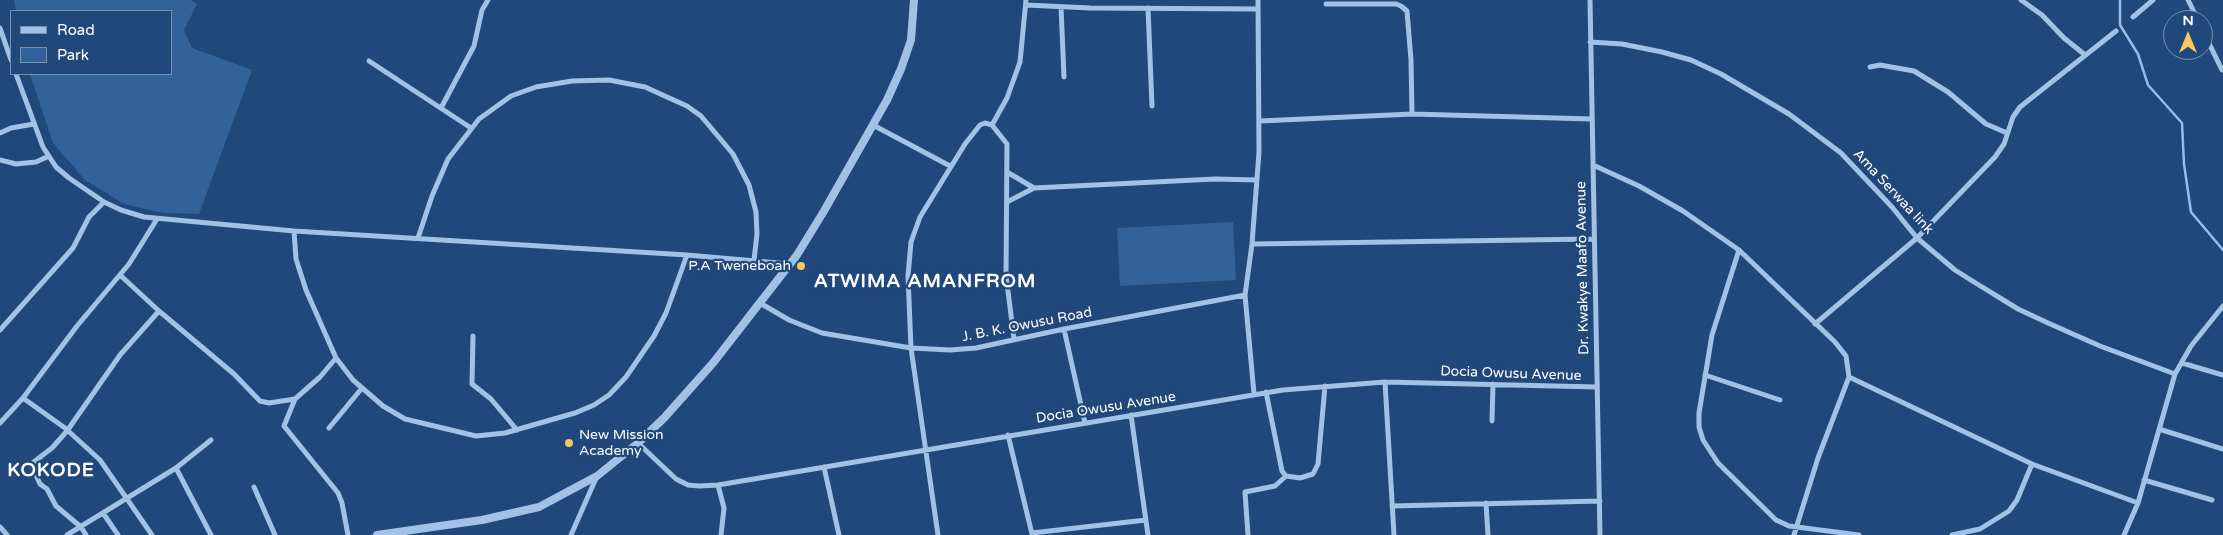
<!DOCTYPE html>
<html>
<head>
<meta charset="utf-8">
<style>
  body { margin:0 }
  #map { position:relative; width:2223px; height:535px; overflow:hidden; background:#20487b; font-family:"Varela Round",sans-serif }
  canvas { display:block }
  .legend { position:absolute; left:10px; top:10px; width:162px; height:65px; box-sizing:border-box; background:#20487b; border:1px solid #7991b0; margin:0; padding:6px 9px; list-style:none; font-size:15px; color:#fff }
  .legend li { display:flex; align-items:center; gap:10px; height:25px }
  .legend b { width:25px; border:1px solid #7991b0 }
  .north { position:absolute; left:2163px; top:10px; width:50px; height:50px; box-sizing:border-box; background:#20487b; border:1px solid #7991b0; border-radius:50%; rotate:0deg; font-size:14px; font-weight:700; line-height:20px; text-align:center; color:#fff }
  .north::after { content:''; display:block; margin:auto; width:18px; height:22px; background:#f3c963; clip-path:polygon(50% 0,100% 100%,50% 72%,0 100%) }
</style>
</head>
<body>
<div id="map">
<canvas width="2223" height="535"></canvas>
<ul class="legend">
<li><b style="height:6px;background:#a2c1e6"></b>Road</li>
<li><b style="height:14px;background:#336199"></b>Park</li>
</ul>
<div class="north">N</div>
</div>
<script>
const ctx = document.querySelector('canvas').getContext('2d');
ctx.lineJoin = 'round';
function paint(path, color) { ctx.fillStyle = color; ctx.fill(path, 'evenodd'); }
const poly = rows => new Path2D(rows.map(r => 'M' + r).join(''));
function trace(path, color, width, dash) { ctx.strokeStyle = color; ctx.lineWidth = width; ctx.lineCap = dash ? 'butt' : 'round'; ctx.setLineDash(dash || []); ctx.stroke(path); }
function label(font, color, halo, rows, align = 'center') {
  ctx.font = font + ' "Varela Round",sans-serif'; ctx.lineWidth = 4.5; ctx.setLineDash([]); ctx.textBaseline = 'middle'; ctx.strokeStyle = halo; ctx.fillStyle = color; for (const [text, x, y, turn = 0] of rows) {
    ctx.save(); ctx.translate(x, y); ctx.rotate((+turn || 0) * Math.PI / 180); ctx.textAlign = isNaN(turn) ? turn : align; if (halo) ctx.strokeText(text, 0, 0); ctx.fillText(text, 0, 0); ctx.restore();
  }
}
paint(poly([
  [14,0,191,0,197,4,184,30,192,48,252,70,199,214,163,213,124,204,85,180,53,143,30,74,171,74,171,11,16,11],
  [1233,222,1236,280,1120,286,1117,228]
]), '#336199');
trace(poly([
  [2120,0,2120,25,2138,54,2148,85,2182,123,2184,164,2191,212,2223,250]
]), '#96bce7', 2.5);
trace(poly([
  [1590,0,1600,535],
  [2021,0,2042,15,2064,38,2084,54],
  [2188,0,2198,20],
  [1326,4,1396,4,1401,6,1407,11,1411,60,1412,114],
  [1026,5,1090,8,1258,9],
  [1061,7,1064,77],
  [1148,8,1152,106],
  [2133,17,2153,0],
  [0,28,11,60],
  [2203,31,2222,70],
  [1590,42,1622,44,1662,52,1691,60,1721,74,1789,114,1841,153,1892,207,1917,238,1955,270,1974,282,2018,309,2048,323,2100,346,2175,374],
  [369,61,471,128],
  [1870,67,1880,65,1914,71,1948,92,1986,124,2007,133],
  [16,74,43,147,56,167,69,178,104,202,121,210,144,217,294,231,687,255,790,264],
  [441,108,474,46,482,10,488,0],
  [1260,121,1412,114,1592,119],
  [873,125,950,166],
  [992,125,1007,144,1006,275,1014,339],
  [0,133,11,128,34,124],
  [0,160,16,164,36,162,49,156],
  [1593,165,1639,186,1683,211,1739,250,1835,342,1846,356,1849,377,1818,458,1794,535],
  [1007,172,1034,188],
  [1007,202,1034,188,1215,179,1257,180],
  [294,231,296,259,306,290,336,358,353,380,383,406,405,419,476,436,505,433,575,413,594,405,609,395,626,377,654,336,666,313,687,255],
  [418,238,432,196,448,159,479,119,511,96,536,87,572,81,609,80,645,87,687,106,701,116,733,154,749,185,756,212,757,234,754,260],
  [1252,244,1593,239],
  [1739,250,1712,335,1699,413,1699,427,1703,440,1718,463,1776,520,1789,526,1859,535],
  [120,275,159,311,234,374,260,401,269,403,295,399],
  [760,303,789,320,822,333,911,348,950,350,976,348,1064,329,1245,295],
  [1815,324,1917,238,1995,157,2004,144,2013,117,2020,107,2116,31],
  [1064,329,1085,423],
  [0,330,73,248,89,217,104,202],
  [473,336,472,384,491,399,517,430],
  [336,358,320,377,295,399,284,426,338,493,342,503,348,535],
  [2182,363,2223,375],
  [1705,375,1780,400],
  [1849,377,2032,464,2138,503],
  [1385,382,1394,535],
  [1266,392,1282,471,1286,476,1300,478,1313,474,1318,464,1325,386],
  [1254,394,1245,295,1252,244,1259,152,1258,0],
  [23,398,65,428,100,460,152,535],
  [1131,415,1148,535],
  [1492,421,1493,384],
  [0,423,23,398,77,326,129,264,157,219],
  [329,428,362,388],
  [2159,429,2223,449],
  [1008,435,1032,534],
  [638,443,676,479,688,485,699,486,718,485,1283,390,1385,382,1597,387],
  [824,467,839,535],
  [176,468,211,535],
  [2144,480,2212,500],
  [718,485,724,508,721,535],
  [254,487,275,535],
  [1486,503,1488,535],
  [1392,506,1600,501],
  [103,513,118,535],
  [0,527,7,535],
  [1032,533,1146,520],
  [67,535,176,468,211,440],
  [86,535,81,527,56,506,47,489,40,484,31,464,52,448,67,431,120,355,159,311],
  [571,535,597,476],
  [938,535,911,348,908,276,911,242,920,217,965,144,980,125,985,123,992,125,1007,98,1020,62,1026,0],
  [1248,535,1245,492,1275,486,1286,476],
  [1952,535,1980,529,2009,511,2017,500,2032,464],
  [2124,535,2138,503,2175,374,2191,346,2223,306]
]), '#a2c1e6', 5);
trace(poly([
  [377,535,482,520,539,507,597,476,638,443,664,418,713,363,797,255,824,211,887,100,901,69,911,40,914,0]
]), '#a2c1e6', 8);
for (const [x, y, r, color] of [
  [801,266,5,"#f3c963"],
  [569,443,5,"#f3c963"]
]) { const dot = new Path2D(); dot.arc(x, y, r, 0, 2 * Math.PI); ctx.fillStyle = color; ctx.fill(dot); trace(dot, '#20487b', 2); }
label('14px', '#fff', '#20487b', [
  ["Ama Serwaa link",1893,192,47],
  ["Dr. Kwakye Maafo Avenue",1583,268,-91],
  ["J. B. K. Owusu Road",1027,325,-11],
  ["Docia Owusu Avenue",1511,374,2],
  ["Docia Owusu Avenue",1106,408,-9]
]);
label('14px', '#fff', '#20487b', [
  ["P.A Tweneboah",791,266],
  ["New Mission",579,435,"left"],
  ["Academy",579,451,"left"]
], 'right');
ctx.letterSpacing = '1px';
label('bold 19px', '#fff', '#20487b', [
  ["ATWIMA AMANFROM",925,282],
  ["KOKODE",51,471]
]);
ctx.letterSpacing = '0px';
</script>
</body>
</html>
